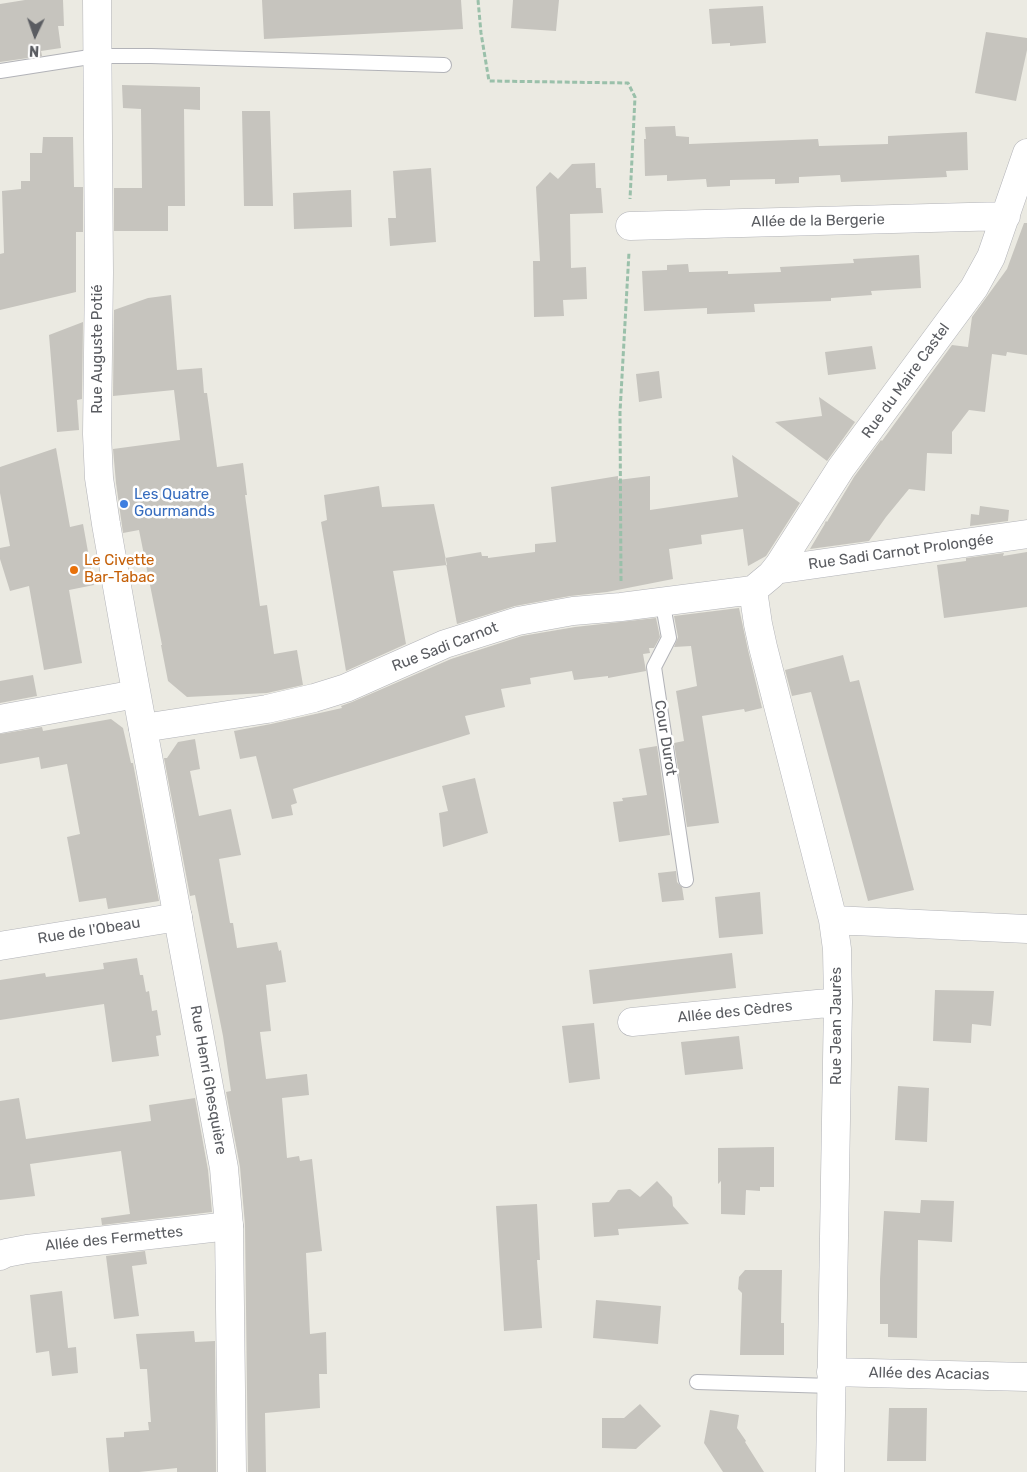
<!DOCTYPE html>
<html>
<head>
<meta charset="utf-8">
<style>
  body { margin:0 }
  #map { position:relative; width:1027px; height:1472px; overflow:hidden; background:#ebeae2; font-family:Rubik,sans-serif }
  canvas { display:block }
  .north { position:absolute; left:10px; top:10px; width:50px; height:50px; -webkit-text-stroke:4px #fff; paint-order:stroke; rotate:183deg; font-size:14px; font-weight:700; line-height:20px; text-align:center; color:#5a5c61 }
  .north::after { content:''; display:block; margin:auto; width:18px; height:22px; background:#5a5c61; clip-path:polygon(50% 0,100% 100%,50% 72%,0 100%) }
</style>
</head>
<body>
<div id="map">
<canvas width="1027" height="1472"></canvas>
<div class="north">N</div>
</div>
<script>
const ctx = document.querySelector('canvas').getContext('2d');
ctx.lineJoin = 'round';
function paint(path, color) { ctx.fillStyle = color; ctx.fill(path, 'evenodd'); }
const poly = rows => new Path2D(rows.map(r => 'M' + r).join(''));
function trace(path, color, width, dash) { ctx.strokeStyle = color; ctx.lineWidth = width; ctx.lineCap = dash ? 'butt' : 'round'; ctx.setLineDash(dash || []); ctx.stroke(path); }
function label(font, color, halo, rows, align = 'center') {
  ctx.font = font + ' Rubik,sans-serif'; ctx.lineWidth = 5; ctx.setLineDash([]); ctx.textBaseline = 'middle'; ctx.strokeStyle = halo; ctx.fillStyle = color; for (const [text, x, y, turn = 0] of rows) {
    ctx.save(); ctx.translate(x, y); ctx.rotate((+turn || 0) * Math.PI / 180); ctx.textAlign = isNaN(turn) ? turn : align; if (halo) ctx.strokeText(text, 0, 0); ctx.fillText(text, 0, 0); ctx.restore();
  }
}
paint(poly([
  [25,0,63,0,64,26,58,26,61,48,41,51,42,56,0,62,0,4],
  [262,0,461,0,463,29,264,39],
  [513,0,559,0,556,31,511,28],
  [763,6,766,43,730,46,730,43,712,44,709,9],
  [986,32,1027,38,1027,50,1016,101,975,93],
  [122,85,200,87,200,110,184,109,185,206,168,206,168,231,114,231,114,188,142,188,141,109,123,108],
  [242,111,270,111,273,206,244,206],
  [675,126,676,136,689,137,689,144,818,139,819,146,888,144,888,136,967,132,968,170,946,171,947,177,841,182,840,175,799,177,799,183,775,184,775,179,730,180,730,186,707,187,706,179,667,181,667,175,645,176,644,139,646,139,645,127],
  [43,137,73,137,74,187,83,187,83,232,76,232,76,292,0,310,0,254,4,253,2,191,21,189,21,181,30,181,30,153,42,153],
  [595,163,596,188,601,188,603,213,570,214,571,268,586,267,587,299,563,300,564,316,534,317,533,261,540,261,536,187,550,172,558,179,572,164],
  [431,168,436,242,390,246,388,218,396,218,393,171],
  [351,190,352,227,294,229,293,193],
  [1024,223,1027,223,1027,355,1007,352,1006,356,992,354,985,412,969,410,952,432,952,454,927,453,925,491,909,489,886,517,869,541,810,549,826,522,824,524,826,521,827,522,854,477,881,440,882,441,952,345,968,347,972,317,1007,269],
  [919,255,921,288,871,291,872,295,831,298,831,301,754,304,755,312,707,314,707,308,644,311,642,271,667,270,667,265,688,264,689,272,728,271,728,274,781,272,780,267,854,263,853,259],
  [171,295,177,370,202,368,204,393,207,393,217,467,243,463,247,495,245,495,260,606,267,605,274,654,297,650,303,685,267,693,187,697,168,681,161,645,162,645,139,530,123,533,116,483,113,449,180,440,174,390,113,396,114,310,148,298],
  [83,322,82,399,77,400,79,430,57,432,49,335],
  [872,346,876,369,828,375,825,352],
  [659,371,662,398,639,402,636,374],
  [819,397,855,422,827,461,775,422,822,416],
  [56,448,70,527,83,524,94,585,69,590,82,663,44,670,29,586,10,591,0,559,0,548,10,546,0,493,0,467],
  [732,455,800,503,766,556,748,566,743,529,701,535,702,544,669,549,673,579,607,592,570,596,515,606,457,624,445,558,481,552,482,556,488,556,488,558,535,552,535,544,556,542,551,487,618,476,618,480,650,476,650,510,738,497],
  [379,486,382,507,434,504,447,565,393,571,406,644,346,671,321,522,327,520,324,495],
  [980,506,1009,510,1008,521,970,526,971,514,979,515],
  [1027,552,1027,607,944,618,937,565,966,561,966,558,1004,553,1003,556],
  [739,608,748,650,762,708,745,712,744,709,702,716,719,823,687,827,674,743,684,741,676,691,697,686,691,646,674,647,678,637,674,616],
  [656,618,660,637,654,648,649,648,650,653,643,654,646,671,608,678,608,676,574,680,572,671,530,678,531,684,501,689,505,707,465,716,470,734,293,789,297,803,291,805,293,815,272,819,256,756,240,759,234,731,271,724,342,708,341,706,352,702,451,659,522,636,575,627],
  [843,655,850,682,859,680,914,890,868,901,811,692,792,696,785,670],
  [33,675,37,696,0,703,0,681],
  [111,719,123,728,131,763,133,763,159,901,108,909,106,898,79,902,67,837,80,834,67,764,41,769,39,757,0,764,0,734,42,727,43,731],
  [195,739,200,769,190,771,199,816,231,809,241,855,219,859,230,923,233,923,237,948,277,942,279,951,281,950,286,982,266,985,271,1031,260,1032,266,1079,307,1074,309,1095,282,1098,287,1158,299,1156,300,1161,312,1159,322,1251,306,1253,310,1334,326,1332,327,1374,319,1374,320,1408,265,1413,266,1472,248,1472,245,1225,240,1167,226,1092,231,1091,223,1036,195,895,190,896,164,758,167,758,178,742],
  [657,746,670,835,619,842,613,802,623,801,622,798,647,795,639,749],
  [475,778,488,833,443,847,439,813,448,811,442,786],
  [676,871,677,882,682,887,684,900,662,902,658,873],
  [760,892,763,934,719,938,715,897],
  [732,953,736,988,593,1004,589,970],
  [137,958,140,975,143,975,146,992,149,991,152,1011,157,1010,161,1035,156,1036,159,1056,112,1062,104,1004,0,1020,0,980,45,973,46,977,104,969,103,963],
  [935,990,994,991,991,1026,972,1024,971,1043,933,1041],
  [594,1023,600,1079,569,1083,562,1026],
  [739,1036,743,1069,685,1075,681,1042],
  [898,1086,929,1088,927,1142,895,1140],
  [19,1098,26,1139,151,1121,149,1105,195,1098,208,1170,212,1212,102,1225,101,1218,130,1214,121,1151,30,1164,35,1196,0,1200,0,1101],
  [774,1147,774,1187,760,1187,760,1191,746,1190,745,1215,721,1214,721,1181,718,1184,718,1148],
  [657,1181,672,1197,673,1206,689,1224,618,1229,619,1235,594,1237,592,1203,609,1202,618,1190,630,1189,640,1197],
  [921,1200,954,1201,952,1242,918,1240,917,1338,888,1337,888,1324,880,1324,880,1279,884,1211,920,1213],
  [537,1204,540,1260,537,1260,542,1328,504,1331,496,1206],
  [145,1251,147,1264,132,1266,139,1316,114,1319,106,1256],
  [745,1270,782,1270,781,1323,784,1323,784,1355,740,1355,742,1293,738,1289,739,1277],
  [62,1291,68,1348,76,1347,78,1373,52,1376,49,1351,36,1353,30,1295],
  [596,1300,661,1306,658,1344,593,1338],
  [194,1331,195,1342,215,1341,216,1472,177,1472,177,1468,139,1472,109,1472,106,1438,124,1437,124,1432,149,1430,148,1422,151,1422,147,1369,140,1369,136,1334],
  [640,1404,661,1426,636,1449,602,1448,602,1418,624,1418],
  [889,1408,927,1408,926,1461,887,1461],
  [710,1410,739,1415,737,1428,746,1441,745,1442,764,1472,723,1472,704,1443]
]), '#c6c4be');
const service = poly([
  [0,71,96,56,151,56,444,65],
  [662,600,669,638,654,667,686,880],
  [697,1382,832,1386]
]);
const minor = poly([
  [630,226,1006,216],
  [775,570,1027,534],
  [753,590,758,624,763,647,833,920,837,949,838,1002,830,1472],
  [143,728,267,709,314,698,346,688,445,644,518,621,573,611,621,607,753,590,771,575,779,565,841,468,974,288,991,257,1027,153],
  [833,920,1027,929],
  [0,946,178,917],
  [632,1022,838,1002],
  [0,1256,6,1253,27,1249,229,1226],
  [831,1372,1027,1377]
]);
const tertiary = poly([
  [97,0,99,272,97,434,99,478,106,524,124,626,224,1168,229,1226,232,1472],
  [0,719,136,694]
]);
trace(service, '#b2b3b8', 16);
trace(minor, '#b2b3b8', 29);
trace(tertiary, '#b2b3b8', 29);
trace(poly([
  [478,0,481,33,489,81,628,83,635,97,630,199],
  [621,581,620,412,629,252]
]), '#9ac0aa', 3, [5, 2.5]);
trace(service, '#fff', 14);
trace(minor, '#fff', 28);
trace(tertiary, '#fff', 28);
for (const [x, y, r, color] of [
  [124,504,5,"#3f7fe0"],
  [74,570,5,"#e8710a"]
]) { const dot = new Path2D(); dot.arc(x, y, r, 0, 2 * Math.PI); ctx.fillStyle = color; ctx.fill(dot); trace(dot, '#fff', 2); }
label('15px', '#5a5c61', '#fff', [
  ["Allée de la Bergerie",818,221,-1],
  ["Rue Auguste Potié",98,349,-90],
  ["Rue du Maire Castel",906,381,-54],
  ["Rue Sadi Carnot Prolongée",901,552,-8],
  ["Rue Sadi Carnot",445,647,-21],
  ["Cour Durot",665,738,81],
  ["Rue de l'Obeau",89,931,-9],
  ["Allée des Cèdres",735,1012,-6],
  ["Rue Jean Jaurès",837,1026,-90],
  ["Rue Henri Ghesquière",208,1080,80],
  ["Allée des Fermettes",114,1239,-6],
  ["Allée des Acacias",929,1374,1]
]);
label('15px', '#366cbe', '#fff', [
  ["Les Quatre",134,495],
  ["Gourmands",134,512]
], 'left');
label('15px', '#c56008', '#fff', [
  ["Le Civette",84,561],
  ["Bar-Tabac",84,578]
], 'left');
</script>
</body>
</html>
